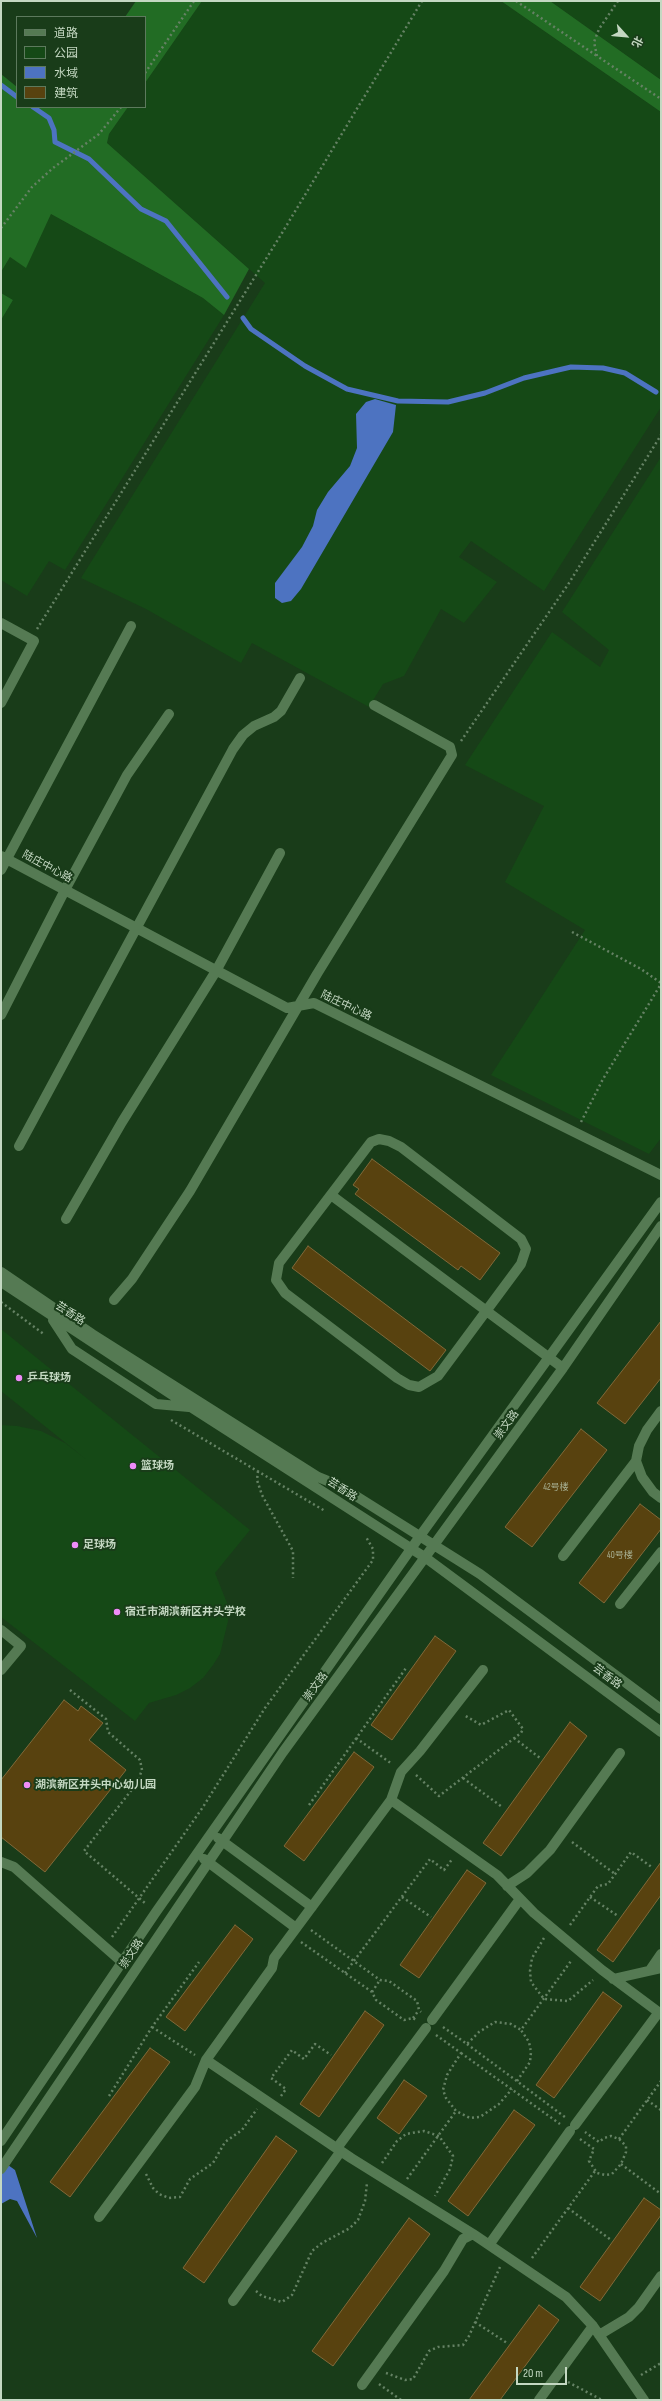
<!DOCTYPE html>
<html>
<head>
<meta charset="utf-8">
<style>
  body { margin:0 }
  #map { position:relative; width:662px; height:2401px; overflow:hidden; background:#193c19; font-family:"Sofia Sans Condensed","Noto Sans SC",sans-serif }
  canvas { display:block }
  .frame { position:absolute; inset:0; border:2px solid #c4d8c2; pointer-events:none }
  .legend { position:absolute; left:16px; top:16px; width:130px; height:92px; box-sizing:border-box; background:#193c19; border:1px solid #5d7a5d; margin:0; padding:5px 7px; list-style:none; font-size:12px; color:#c4d8c2 }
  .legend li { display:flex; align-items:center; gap:8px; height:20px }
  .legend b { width:20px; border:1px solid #5d7a5d }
  .north { position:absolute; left:606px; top:16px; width:40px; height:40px; -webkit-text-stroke:3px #193c19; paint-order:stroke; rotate:117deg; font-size:11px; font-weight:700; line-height:16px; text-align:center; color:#c4d8c2 }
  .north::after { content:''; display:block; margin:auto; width:14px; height:18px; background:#c4d8c2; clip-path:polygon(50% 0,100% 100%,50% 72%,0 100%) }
  .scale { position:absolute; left:516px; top:2367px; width:51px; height:18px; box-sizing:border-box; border:2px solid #c4d8c2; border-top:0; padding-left:5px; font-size:12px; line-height:14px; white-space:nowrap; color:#c4d8c2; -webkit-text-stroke:3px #193c19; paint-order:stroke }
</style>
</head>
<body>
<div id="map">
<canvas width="662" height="2401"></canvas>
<div class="frame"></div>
<ul class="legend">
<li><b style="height:5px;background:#557a53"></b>道路</li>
<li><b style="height:11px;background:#154916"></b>公园</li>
<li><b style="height:11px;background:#4d73c1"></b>水域</li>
<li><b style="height:11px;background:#58420f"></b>建筑</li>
</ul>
<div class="north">北</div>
<div class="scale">20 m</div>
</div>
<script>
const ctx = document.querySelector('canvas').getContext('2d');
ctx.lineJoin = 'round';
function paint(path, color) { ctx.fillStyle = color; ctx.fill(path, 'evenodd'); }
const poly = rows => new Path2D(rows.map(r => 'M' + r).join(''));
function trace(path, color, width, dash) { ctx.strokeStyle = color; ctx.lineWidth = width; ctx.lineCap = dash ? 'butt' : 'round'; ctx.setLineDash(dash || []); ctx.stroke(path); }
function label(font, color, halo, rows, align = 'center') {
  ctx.font = font + ' "Sofia Sans Condensed","Noto Sans SC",sans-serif'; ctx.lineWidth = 4; ctx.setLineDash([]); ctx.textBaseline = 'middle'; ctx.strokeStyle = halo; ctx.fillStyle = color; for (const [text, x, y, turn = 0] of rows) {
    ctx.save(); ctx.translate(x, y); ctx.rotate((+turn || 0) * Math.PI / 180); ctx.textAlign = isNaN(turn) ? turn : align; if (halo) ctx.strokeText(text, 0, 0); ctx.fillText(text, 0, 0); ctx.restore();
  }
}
paint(poly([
  [202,1,501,1,661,112,661,407,544,591,471,541,459,557,497,582,464,623,441,609,404,676,383,684,369,707,252,643,241,663,146,609,81,578,265,283,107,143,109,134,128,107,145,107,145,83],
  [550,1,661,1,661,80],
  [51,214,203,298,224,315,65,570,49,561,27,596,1,580,1,320,13,300,1,293,1,272,10,257,26,267],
  [661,457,661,1138,649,1154,491,1075,585,930,505,882,544,806,465,765,552,632,600,667,609,650,562,612],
  [1,1329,250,1530,215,1573,227,1603,228,1621,220,1654,213,1665,203,1678,190,1688,176,1695,149,1703,135,1721,1,1617,1,1425,17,1426,41,1431,65,1443,87,1460,1,1391]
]), '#154916');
paint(poly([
  [136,1,202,1,145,83,145,17,125,17],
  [501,1,550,1,661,80,661,112],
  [1,74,17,87,17,107,128,107,109,134,107,143,249,269,224,315,203,298,51,214,26,268,10,257,1,272],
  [1,293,13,300,1,320]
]), '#226c24');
paint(poly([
  [375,399,396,405,393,432,301,589,291,601,282,603,275,598,275,583,302,547,313,526,317,510,328,492,350,466,357,448,356,414,366,402],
  [1,2160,15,2170,37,2238,17,2201,10,2199,1,2204]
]), '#4d73c1');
trace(poly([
  [1,85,17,97],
  [33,107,49,118,54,130,55,142,89,159,141,209,166,221,227,297],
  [243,318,251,329,305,366,347,389,398,401,448,402,485,393,524,378,571,367,603,368,625,373,656,392]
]), '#4d73c1', 5);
const building = poly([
  [372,1159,500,1253,480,1280,461,1266,458,1270,355,1194,359,1189,353,1185,372,1159],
  [308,1246,446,1350,430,1371,292,1268,308,1246],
  [661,1321,661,1378,625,1424,597,1403,661,1321],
  [581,1429,607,1450,532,1547,505,1527,581,1429],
  [640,1504,661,1520,661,1529,604,1603,579,1583,640,1504],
  [435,1636,456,1651,392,1740,371,1725,435,1636],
  [64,1700,78,1711,81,1706,103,1723,89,1740,126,1770,45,1872,1,1837,1,1780,64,1700],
  [570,1722,587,1736,501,1856,483,1843,570,1722],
  [354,1752,374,1767,304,1861,284,1846,354,1752],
  [661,1862,661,1895,613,1962,597,1950,661,1862],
  [467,1870,486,1883,419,1978,400,1965,467,1870],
  [235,1925,253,1939,185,2031,166,2017,235,1925],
  [603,1992,622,2006,554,2098,536,2085,603,1992],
  [365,2011,384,2025,319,2117,300,2104,365,2011],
  [150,2048,170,2062,70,2197,50,2182,150,2048],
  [404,2080,427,2096,399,2134,377,2118,404,2080],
  [514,2110,535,2125,468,2216,448,2201,514,2110],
  [276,2136,297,2151,204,2283,183,2268,276,2136],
  [644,2198,661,2210,661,2215,600,2301,580,2287,644,2198],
  [409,2218,430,2234,333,2366,312,2351,409,2218],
  [539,2305,559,2320,500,2400,469,2400,539,2305]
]);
paint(building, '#58420f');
trace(building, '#816939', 1);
trace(poly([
  [516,1,597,56],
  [618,1,599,29,594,42,597,56,661,99],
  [145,73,194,1],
  [1,228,32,187,53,168,99,134,121,107],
  [37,629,282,233,422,1],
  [461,741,569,583,661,435],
  [572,932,641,969,661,983],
  [581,1122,603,1079,661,984],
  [1,1302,45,1335],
  [171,1420,325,1511],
  [258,1471,257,1480,262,1495,293,1551,293,1578],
  [70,1690,106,1719,108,1732,140,1760,142,1770,137,1783,84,1851,146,1904],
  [356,1738,392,1764],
  [514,1738,540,1758],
  [416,1775,439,1796,521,1733,523,1729,509,1710,481,1725,464,1715],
  [463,1778,502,1807],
  [309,1805,406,1668],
  [572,1842,615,1874],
  [402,1897,431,1917],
  [590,1897,618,1916],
  [570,1925,598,1886,608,1884,631,1852,653,1868],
  [311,1930,380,1980,389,1981,417,2001,419,2010,421,2012],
  [112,1937,203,1807,265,1708,373,1560,373,1549,366,1537],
  [544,1938,532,1958,530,1971,531,1982,544,1999,568,2001,593,1980],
  [301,1942,372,1992,376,2000,404,2020,413,2018,416,2020],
  [345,1973,430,1859,444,1870,453,1858],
  [372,1992,380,1980],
  [413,2018,419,2010],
  [152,2027,195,2055],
  [443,2027,467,2044,479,2032,495,2022,511,2024,521,2030],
  [436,2035,461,2053,447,2075,443,2090,446,2098,456,2111,470,2118,480,2117,499,2104,512,2089],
  [467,2044,565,2117],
  [461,2053,560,2124],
  [517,2081,530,2062,531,2052,529,2042,521,2030,571,1961],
  [109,2096,152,2027,199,1962],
  [281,2096,286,2089,271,2078,292,2050,304,2059,315,2044,331,2055],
  [647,2100,661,2110],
  [580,2139,594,2149,589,2161,597,2173,605,2175,612,2174,621,2164,626,2152,626,2146,619,2139,611,2136,604,2138,599,2142,585,2132],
  [619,2139,661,2081],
  [382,2163,397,2141,406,2134,424,2131,439,2136,453,2156,450,2169,435,2196],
  [621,2164,661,2194],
  [146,2174,153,2188,159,2194,169,2198,180,2197,190,2179,213,2163,225,2142,242,2130,257,2109],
  [407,2179,456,2111],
  [568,2208,611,2240],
  [532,2258,595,2171],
  [256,2291,262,2296,282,2302,292,2295,312,2251,322,2243,350,2228,358,2220,365,2201,367,2183],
  [475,2322,507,2343],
  [386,2373,405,2380,413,2379,429,2351,438,2347,463,2345,469,2336,500,2267],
  [641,2375,661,2363],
  [568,2382,602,2400],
  [379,2384,401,2400]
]), '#658264', 2.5, [2, 3]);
trace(poly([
  [1,623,34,641,1,703],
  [1,856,287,1008,314,1003,661,1175],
  [1,870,131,626],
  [1,1015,65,890,127,775,169,714],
  [379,1139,389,1141,401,1147,521,1239,526,1249,521,1264,438,1376,419,1387,409,1385,397,1378,285,1293,276,1280,279,1263,371,1142,379,1139],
  [19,1146,233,749,243,735,254,726,274,717,281,711,300,678],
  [331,1195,563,1368],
  [66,1219,122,1122,216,971,280,853],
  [1,1272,92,1334,318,1477,340,1486,480,1574,661,1709],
  [1,1282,183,1402,426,1558,661,1732],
  [114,1300,132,1279,190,1191,317,974,452,755,450,747,374,705],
  [53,1320,72,1349,156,1404,189,1407],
  [661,1411,647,1430,639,1446,636,1461,642,1477,653,1492,661,1498],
  [563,1556,636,1461],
  [620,1604,661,1552],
  [1,1630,21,1646,1,1670],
  [391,1800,401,1772,420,1751,483,1670],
  [218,1838,312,1907],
  [204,1859,296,1928],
  [1,1862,14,1867,122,1962],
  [507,1886,527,1873,550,1850,620,1753],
  [650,1970,661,1954],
  [613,1979,661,1968],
  [432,2020,520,1899],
  [206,2060,351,2158,473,2234,566,2297,593,2326,644,2400],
  [575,2125,659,2012],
  [1,2141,156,1912,420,1536,661,1202],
  [337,2148,426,2028],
  [1,2169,283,1752,563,1368,661,1226],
  [99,2217,195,2087,206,2060,272,1968,274,1958,391,1800,497,1875,534,1913,602,1970,661,2014],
  [489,2245,570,2131],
  [233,2301,341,2151],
  [599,2335,629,2317,639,2307,661,2276],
  [362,2385,444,2271,463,2239,473,2234],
  [539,2400,593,2326]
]), '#557a53', 10);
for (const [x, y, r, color] of [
  [19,1378,4,"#ee8cf8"],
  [133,1466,4,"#ee8cf8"],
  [75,1545,4,"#ee8cf8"],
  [117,1612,4,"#ee8cf8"],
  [27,1785,4,"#ee8cf8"]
]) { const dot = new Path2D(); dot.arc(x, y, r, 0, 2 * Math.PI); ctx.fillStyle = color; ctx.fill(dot); trace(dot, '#193c19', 1.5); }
label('9px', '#a9b295', null, [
  ["42号楼",556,1488],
  ["40号楼",620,1556]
]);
label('11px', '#c4d8c2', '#193c19', [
  ["陆庄中心路",47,867,28],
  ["陆庄中心路",346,1006,25],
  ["芸香路",70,1314,33],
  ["崇文路",507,1425,-54],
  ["芸香路",342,1490,33],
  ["芸香路",607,1677,37],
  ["崇文路",316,1687,-54],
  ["崇文路",132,1954,-56]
]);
label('bold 11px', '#c4d8c2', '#193c19', [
  ["乒乓球场",27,1378],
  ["篮球场",141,1466],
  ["足球场",83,1545],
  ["宿迁市湖滨新区井头学校",125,1612],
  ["湖滨新区井头中心幼儿园",35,1785]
], 'left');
</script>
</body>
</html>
